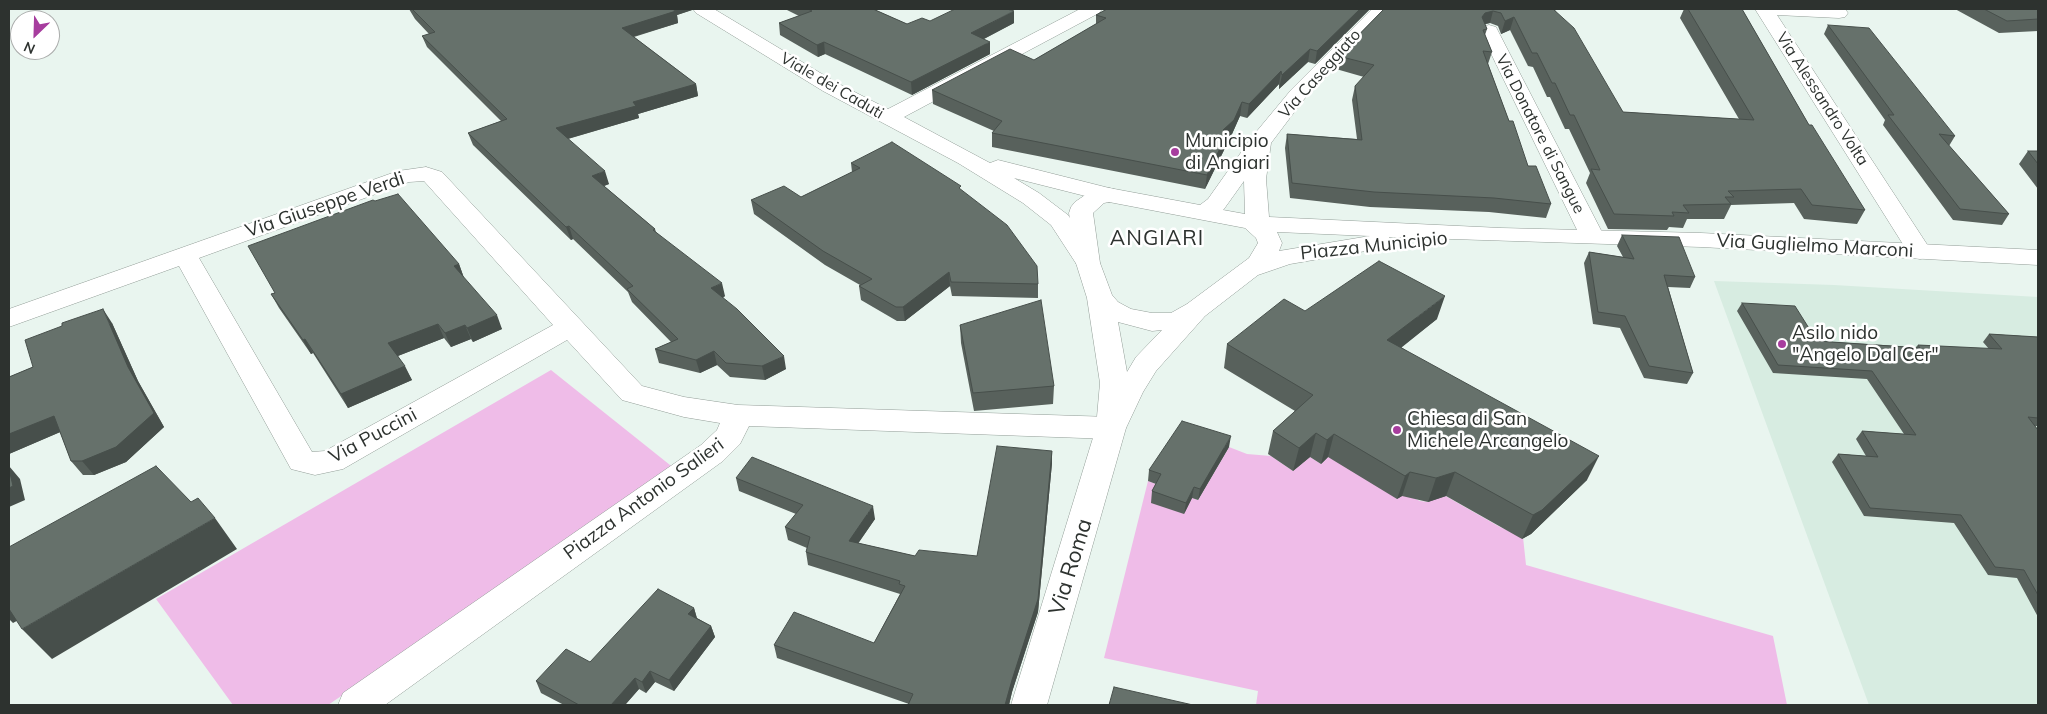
<!DOCTYPE html>
<html>
<head>
<meta charset="utf-8">
<style>
  body { margin:0 }
  #map { position:relative; width:2047px; height:714px; overflow:hidden; background:#e9f5ef; font-family:Mulish,sans-serif }
  canvas { display:block }
  .frame { position:absolute; inset:0; border:10px solid #2d322f; pointer-events:none }
  .north { position:absolute; left:10px; top:10px; width:50px; height:50px; box-sizing:border-box; background:#fff; border:1px solid #abadac; border-radius:50%; rotate:204deg; font-size:14px; font-weight:700; line-height:20px; text-align:center; color:#2d322f }
  .north::after { content:''; display:block; margin:auto; width:18px; height:22px; background:#a73d9e; clip-path:polygon(50% 0,100% 100%,50% 72%,0 100%) }
</style>
</head>
<body>
<div id="map">
<canvas width="2047" height="714"></canvas>
<div class="frame"></div>
<div class="north">N</div>
</div>
<script>
const ctx = document.querySelector('canvas').getContext('2d');
ctx.lineJoin = 'round';
function paint(path, color) { ctx.fillStyle = color; ctx.fill(path, 'evenodd'); }
const poly = rows => new Path2D(rows.map(r => 'M' + r).join(''));
function trace(path, color, width, dash) { ctx.strokeStyle = color; ctx.lineWidth = width; ctx.lineCap = dash ? 'butt' : 'round'; ctx.setLineDash(dash || []); ctx.stroke(path); }
function label(font, color, halo, rows, align = 'center') {
  ctx.font = font + ' Mulish,sans-serif'; ctx.lineWidth = 5; ctx.setLineDash([]); ctx.textBaseline = 'middle'; ctx.strokeStyle = halo; ctx.fillStyle = color; for (const [text, x, y, turn = 0] of rows) {
    ctx.save(); ctx.translate(x, y); ctx.rotate((+turn || 0) * Math.PI / 180); ctx.textAlign = isNaN(turn) ? turn : align; if (halo) ctx.strokeText(text, 0, 0); ctx.fillText(text, 0, 0); ctx.restore();
  }
}
paint(poly([
  [1714,281,1834,285,2038,297,2038,705,1869,705]
]), '#d7ece1');
paint(poly([
  [551,370,675,469,328,705,233,705,156,599],
  [1229,447,1247,454,1271,456,1293,471,1310,457,1321,464,1328,457,1420,501,1428,502,1442,494,1500,527,1523,537,1526,565,1773,636,1787,705,1256,705,1258,691,1104,658,1148,481,1198,500]
]), '#efbce8');
const minor = poly([
  [693,9,714,9,837,83,888,109,1080,9,1102,9,1099,13,904,117,990,163,998,160,1117,190,1121,195,1117,200,1109,202,1014,178,1039,193,1068,215,1100,263,1097,268,1088,271,1079,268,1051,225,1023,203,958,163,823,91,696,13,693,9],
  [1755,9,1845,9,1848,13,1845,17,1839,18,1777,15,1932,252,1929,257,1920,259,1911,257,1755,9],
  [1489,25,1496,27,1498,31,1604,236,1601,241,1592,243,1583,241,1580,236,1480,31,1482,27,1489,25],
  [426,167,442,172,642,386,684,397,738,405,1111,417,1121,421,1126,428,1121,435,1111,439,749,426,740,444,723,461,385,705,338,705,343,693,701,445,717,430,720,423,684,417,622,400,567,340,343,469,315,475,291,469,179,266,9,327,9,309,398,171,426,167],
  [424,181,553,325,325,451,312,452,199,258,409,182,424,181]
]);
const tertiary = poly([
  [1372,9,1391,9,1305,98,1271,143,1266,179,1269,217,1501,228,1701,233,2038,250,2038,265,1701,247,1389,237,1392,242,1389,247,1290,264,1258,275,1205,316,1156,371,1143,392,1126,428,1047,705,1011,705,1096,428,1100,383,1087,298,1076,263,1069,213,1071,207,1075,202,1088,193,1109,188,1200,205,1208,199,1252,137,1291,90,1372,9],
  [1244,181,1245,214,1223,210,1224,209,1244,181],
  [1109,202,1245,228,1256,238,1258,243,1249,258,1187,304,1171,313,1152,313,1131,309,1118,302,1112,295,1100,263,1093,213,1104,203,1109,202],
  [1277,232,1370,236,1279,251,1282,243,1277,232],
  [1118,322,1152,331,1162,330,1136,357,1127,372,1118,322]
]);
trace(minor, '#929d97', 1);
trace(tertiary, '#929d97', 1);
paint(minor, '#fff');
paint(tertiary, '#fff');
paint(poly([
  [409,9,692,9,692,10,677,15,678,23,634,37,696,84,698,96,638,114,639,118,568,139,609,184,604,186,655,229,656,232,725,296,723,298,786,369,765,380,730,377,717,365,700,373,659,363,655,349,671,342,632,302,628,292,573,239,571,240,473,145,468,133,501,121,427,47,422,36,429,34,415,19],
  [785,9,873,9,907,24,930,21,1014,23,984,39,990,54,912,95,825,54,818,57,780,35,779,23,799,16],
  [1107,9,1370,9,1315,64,1308,62,1279,89,1279,84,1247,118,1240,116,1232,134,1228,138,1227,144,1205,189,992,147,992,133,994,131,933,104,932,90,1034,60,1096,24,1096,15],
  [1384,9,1558,9,1555,10,1623,112,1739,119,1680,18,1684,9,1742,9,1809,125,1865,210,1857,224,1804,219,1794,203,1731,205,1724,219,1687,219,1683,228,1669,227,1667,230,1608,229,1586,183,1590,173,1569,129,1565,129,1550,97,1547,97,1533,67,1528,66,1510,30,1501,34,1498,26,1490,23,1485,24,1487,29,1485,35,1492,52,1488,64,1509,121,1528,166,1551,204,1546,218,1489,212,1370,207,1290,198,1285,148,1287,134,1357,139,1352,100,1355,86,1364,77,1336,69,1338,56],
  [1955,9,2038,9,2038,31,1999,33],
  [1828,25,1955,136,1949,146,2009,214,2002,225,1953,220,1883,125,1885,120,1824,34],
  [2028,151,2038,151,2038,189,2019,164],
  [851,163,961,190,1038,284,1038,298,952,296,950,286,905,321,897,321,861,300,859,286,860,285,825,265,754,214,751,200,801,197,852,172],
  [1622,235,1695,277,1690,288,1668,287,1693,373,1687,384,1644,378,1620,328,1593,324,1584,263,1589,252,1623,257,1617,246],
  [459,264,464,278,502,329,473,342,471,339,451,347,444,338,398,356,412,380,348,408,313,353,311,354,279,308,271,294,275,293],
  [1742,303,1817,341,1916,347,1918,345,1989,349,1983,342,1989,334,2038,337,2038,426,2035,426,2038,430,2038,617,2017,578,1988,575,1954,523,1864,516,1832,462,1838,454,1866,456,1856,439,1862,431,1904,434,1867,379,1773,373,1737,311],
  [1305,311,1437,319,1401,347,1587,480,1531,534,1522,539,1446,496,1428,502,1402,496,1397,499,1328,457,1321,464,1310,457,1293,471,1268,454,1273,431,1295,411,1224,368,1227,344],
  [112,323,138,381,164,427,126,462,94,475,83,475,71,461,60,432,9,454,9,377,33,367],
  [960,325,1054,386,1053,404,974,411,961,343],
  [1229,447,1198,500,1192,498,1184,514,1151,503,1152,491,1156,484,1148,481,1149,470],
  [1052,451,1052,463,1038,612,1012,692,1009,705,908,705,909,704,777,658,774,645,874,643,900,594,808,565,806,552,807,548,788,540,785,527,796,514,739,491,736,478,875,519,858,543,915,556,977,556],
  [694,608,697,618,711,626,715,637,674,691,655,682,646,693,639,689,625,705,564,705,541,693,536,681,590,662]
]), '#58615c');
paint(poly([
  [669,9,692,9,692,10,677,15,678,23,625,39,622,28],
  [1360,9,1370,9,1315,64,1317,51],
  [1014,11,1014,23,972,45,971,33],
  [1493,11,1490,23,1481,25,1482,17,1485,13],
  [1514,17,1510,30,1501,34,1505,21],
  [824,42,825,54,818,57,817,45],
  [990,42,990,54,912,95,911,82],
  [1310,49,1308,62,1279,89,1282,75],
  [1281,71,1279,84,1247,118,1249,104],
  [696,84,698,96,638,114,639,118,560,141,556,128,633,102],
  [1242,102,1240,116,1232,134,1228,138,1227,144,1205,189,1207,175,1223,130],
  [605,171,609,184,596,189,592,176],
  [569,226,573,239,571,240,566,227],
  [459,264,464,278,459,280,454,266],
  [949,272,950,286,905,321,903,307],
  [722,283,725,296,714,301,711,288],
  [1445,296,1437,319,1381,364,1387,340],
  [103,309,112,323,138,381,164,427,126,462,94,475,82,461,128,367],
  [497,315,502,329,473,342,467,328],
  [438,324,444,338,395,357,388,343],
  [465,325,471,339,451,347,445,333],
  [305,339,313,353,311,354,303,340],
  [714,351,717,365,700,373,696,360],
  [784,356,786,369,765,380,762,366],
  [405,366,412,380,348,408,341,394],
  [54,416,65,430,9,454,9,434],
  [1316,433,1310,457,1293,471,1299,448],
  [1334,434,1328,457,1321,464,1327,440],
  [1231,436,1229,447,1198,500,1200,489],
  [1052,451,1052,463,1038,612,1012,692,1009,705,1005,705],
  [1599,456,1587,480,1531,534,1522,539,1533,515],
  [9,466,20,479,25,500,9,507],
  [1410,472,1402,496,1397,499,1405,476],
  [1455,472,1446,496,1428,502,1436,478],
  [1194,487,1192,498,1184,514,1186,503],
  [873,506,875,519,851,554,849,541],
  [215,518,237,549,52,659,22,629],
  [9,602,24,617,13,623,9,619],
  [694,608,697,619,688,614],
  [711,626,715,637,674,691,669,680],
  [650,671,655,682,646,693,642,682],
  [635,678,639,689,625,705,611,705]
]), '#474f4b');
const building = poly([
  [412,9,672,9,676,11,622,28,696,84,633,102,636,106,556,128,605,171,592,176,655,229,653,230,722,283,711,288,737,309,784,356,762,366,726,363,714,351,696,360,655,349,678,339,627,289,633,286,569,226,566,227,468,133,507,119,422,36,435,32,412,9],
  [808,9,873,9,907,24,922,18,930,21,955,9,1007,9,1014,11,971,33,990,42,911,82,824,42,817,45,779,23,812,11,808,9],
  [1107,9,1360,9,1317,51,1310,49,1282,75,1281,71,1249,104,1242,102,1234,120,1223,130,1229,130,1207,175,992,133,1002,121,932,90,1010,49,1034,60,1106,18,1096,15,1107,9],
  [1384,9,1553,9,1574,28,1623,112,1754,120,1688,9,1742,9,1809,125,1812,125,1865,210,1812,205,1801,189,1728,191,1734,197,1725,197,1731,204,1683,205,1689,213,1672,212,1674,216,1614,214,1591,169,1600,170,1574,115,1570,115,1555,83,1552,83,1537,53,1532,53,1514,17,1505,21,1501,13,1493,11,1485,13,1482,17,1487,29,1483,30,1492,52,1483,51,1509,121,1513,121,1528,166,1536,166,1551,204,1494,198,1374,192,1292,183,1287,134,1362,140,1355,86,1374,65,1338,56,1384,9],
  [1984,9,2038,9,2038,19,2007,21,1984,9],
  [1828,25,1869,28,1955,136,1939,134,2009,214,1960,209,1888,115,1894,115,1828,25],
  [892,142,961,186,959,188,1007,225,1037,266,1038,284,951,282,949,272,903,307,896,307,859,286,872,279,823,251,751,200,784,186,801,197,860,168,851,163,892,142],
  [2028,151,2038,151,2038,164,2028,151],
  [398,194,459,264,454,266,497,315,467,328,465,325,445,333,438,324,388,343,405,366,341,394,305,339,303,340,271,294,275,293,248,246,373,200,375,201,398,194],
  [1622,235,1679,237,1695,277,1664,275,1693,373,1649,366,1625,316,1598,312,1589,252,1634,259,1622,235],
  [1379,261,1445,296,1387,340,1599,456,1542,510,1533,515,1455,472,1436,478,1410,472,1405,476,1334,434,1327,440,1316,433,1299,448,1273,431,1313,395,1227,344,1284,299,1305,311,1379,261],
  [1041,300,1054,386,973,393,960,325,1041,300],
  [1742,303,1795,306,1817,341,1920,348,1918,345,2002,349,1989,334,2038,337,2038,418,2028,417,2038,430,2038,595,2024,570,1995,567,1961,515,1870,508,1838,454,1878,457,1862,431,1916,435,1872,371,1778,365,1742,303],
  [103,309,128,367,154,413,116,447,82,461,71,461,54,416,9,434,9,377,33,367,25,340,62,326,62,323,103,309],
  [1182,421,1231,436,1200,489,1194,487,1186,503,1152,491,1161,474,1149,470,1182,421],
  [997,446,1052,451,1038,599,1012,680,1005,705,908,705,913,694,774,645,794,612,874,643,905,586,899,584,900,581,806,552,810,537,785,527,803,505,736,478,752,457,873,506,849,541,915,556,919,550,977,556,997,446],
  [156,466,191,502,198,498,215,518,22,629,9,609,9,547,156,466],
  [9,469,13,486,9,488,9,469],
  [658,589,694,608,688,614,711,626,669,680,650,671,642,682,635,678,611,705,579,705,536,681,566,649,590,662,658,589],
  [1114,687,1193,705,1109,705,1114,687]
]);
paint(building, '#66716b');
trace(building, '#474f4b', 1);
for (const [x, y, r, color] of [
  [1175,152,5,"#a73d9e"],
  [1782,344,5,"#a73d9e"],
  [1397,430,5,"#a73d9e"]
]) { const dot = new Path2D(); dot.arc(x, y, r, 0, 2 * Math.PI); ctx.fillStyle = color; ctx.fill(dot); trace(dot, '#fff', 2); }
label('16px', '#2d322f', '#fff', [
  ["Via Caseggiato",1320,74,-48],
  ["Viale dei Caduti",832,86,30],
  ["Via Alessandro Volta",1822,99,57],
  ["Via Donatore di Sangue",1540,134,63]
]);
label('19px', '#2d322f', '#fff', [
  ["Municipio",1185,141],
  ["di Angiari",1185,163],
  ["Asilo nido",1792,333],
  ["\"Angelo Dal Cer\"",1792,355],
  ["Chiesa di San",1407,419],
  ["Michele Arcangelo",1407,441]
], 'left');
label('19px', '#2d322f', '#fff', [
  ["Via Giuseppe Verdi",325,205,-19],
  ["Piazza Municipio",1374,246,-6],
  ["Via Guglielmo Marconi",1815,246,3],
  ["Via Puccini",373,436,-28],
  ["Piazza Antonio Salieri",644,499,-36]
]);
ctx.letterSpacing = '1px';
label('21px', '#2d322f', '#fff', [
  ["ANGIARI",1157,239]
]);
ctx.letterSpacing = '0px';
label('22px', '#2d322f', '#fff', [
  ["Via Roma",1071,567,-73]
]);
</script>
</body>
</html>
